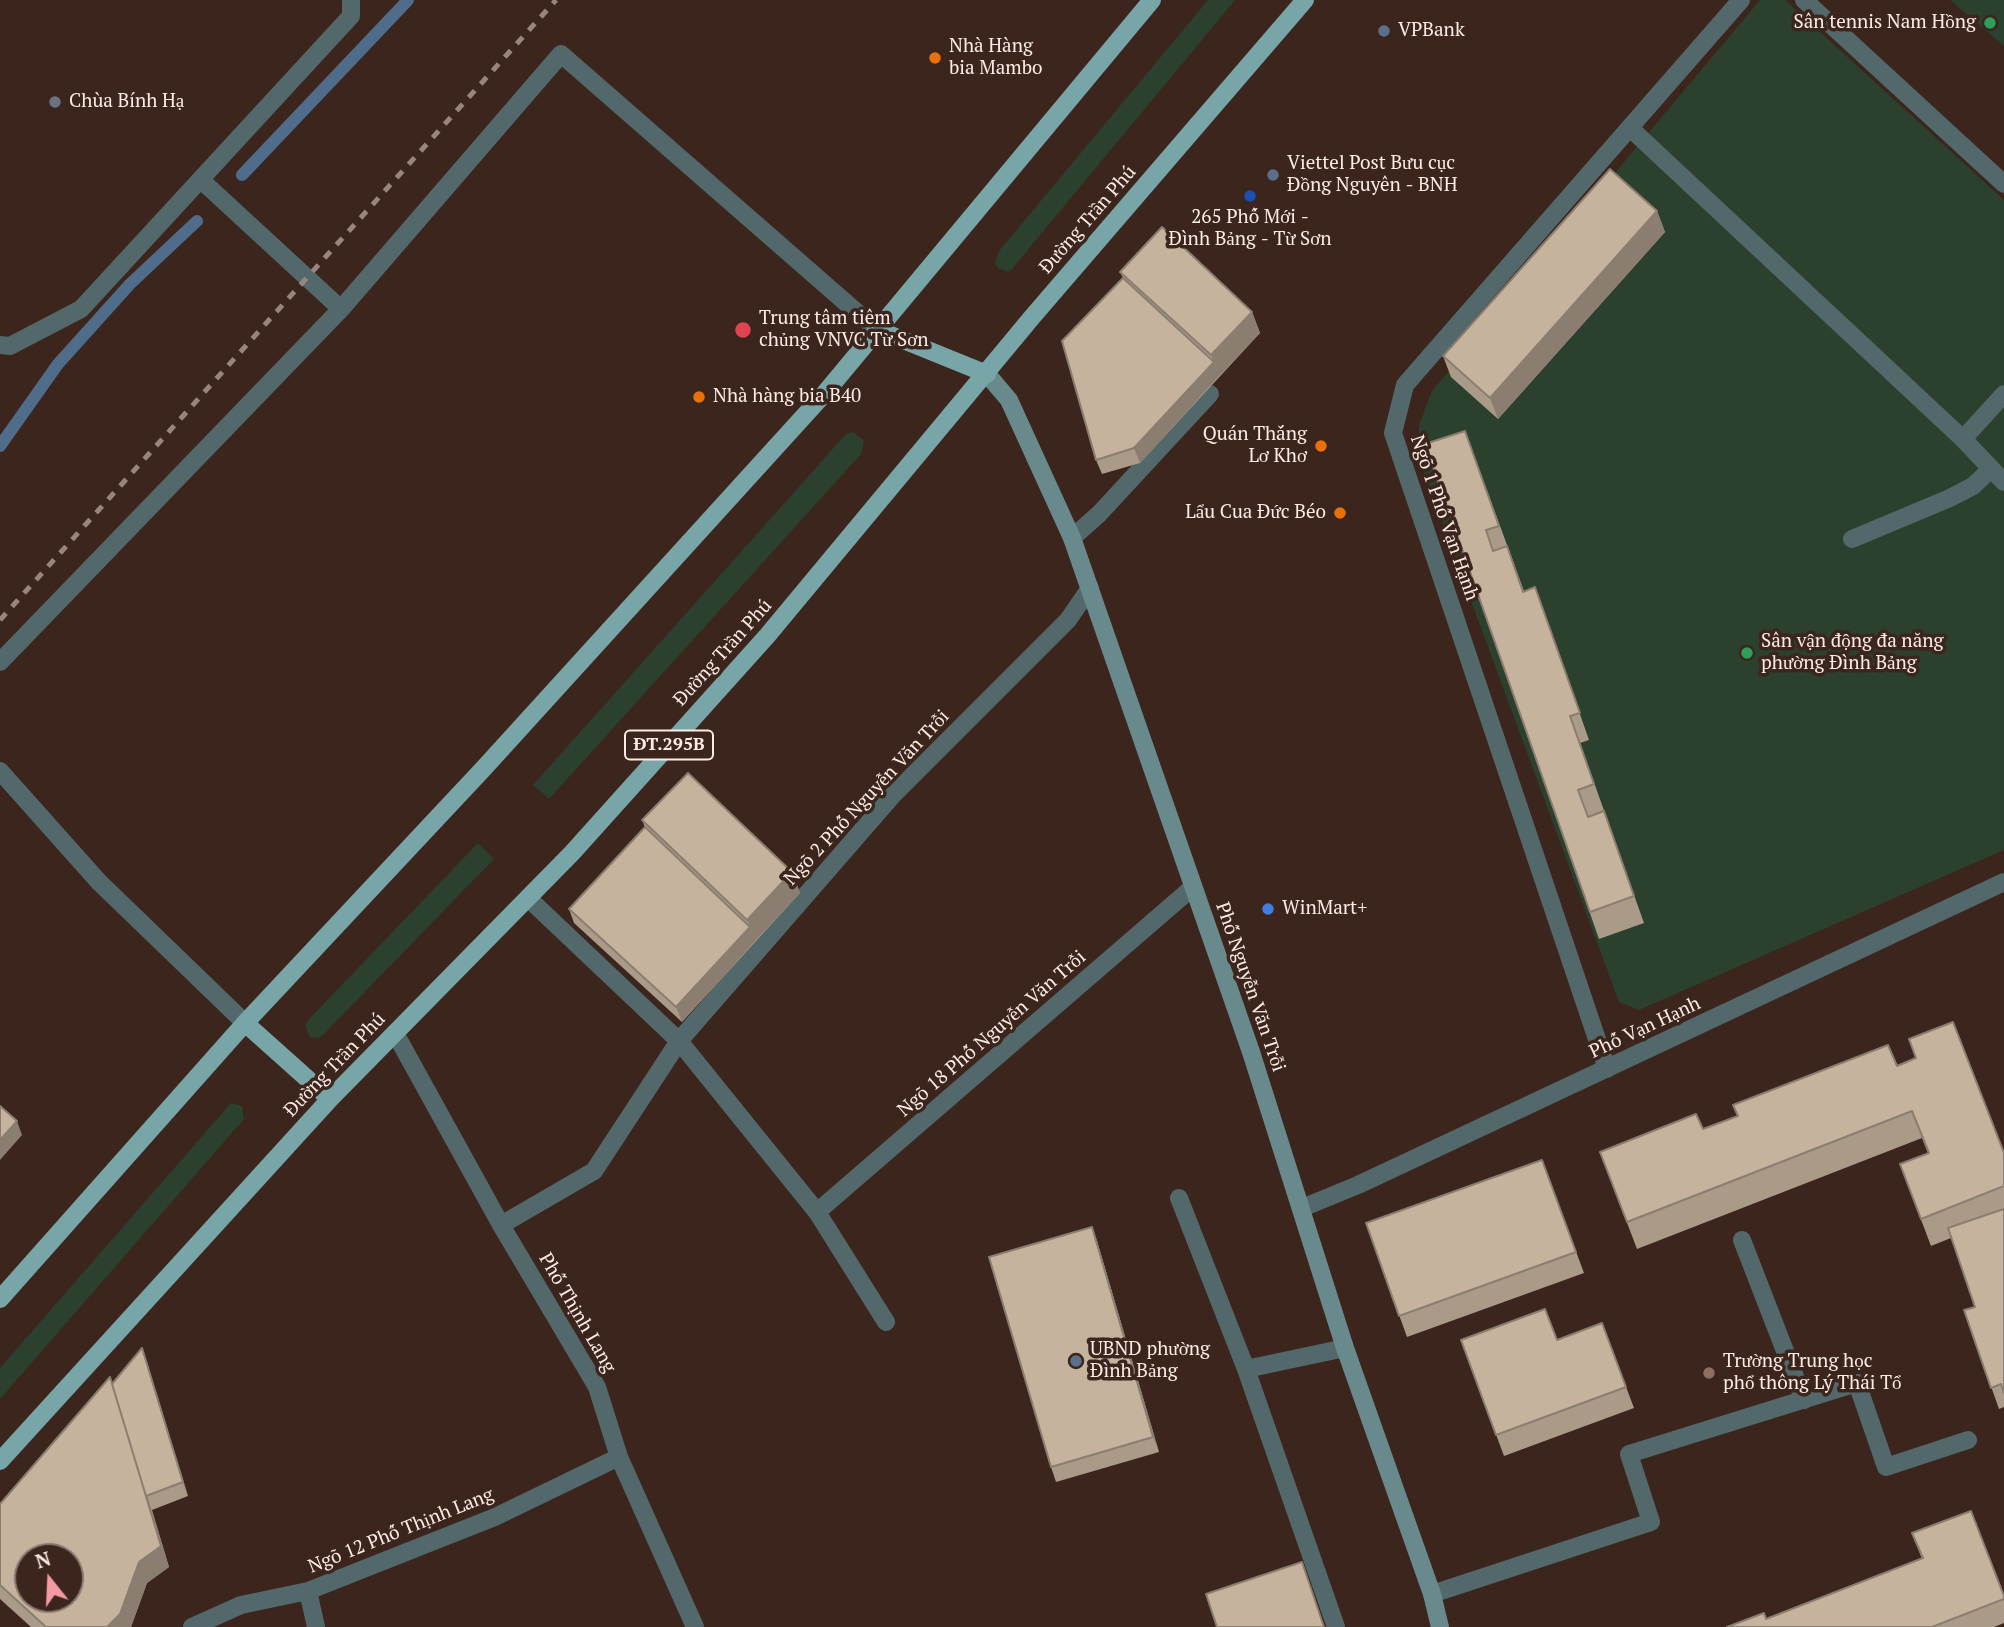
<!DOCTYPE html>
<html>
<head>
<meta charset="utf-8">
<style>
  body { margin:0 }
  #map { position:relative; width:2004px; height:1627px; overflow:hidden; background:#3b251d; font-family:"PT Serif",serif }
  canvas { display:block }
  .north { position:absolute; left:14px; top:1543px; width:70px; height:70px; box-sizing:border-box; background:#3b251d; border:2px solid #88756d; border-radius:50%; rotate:342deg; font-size:19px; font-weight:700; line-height:28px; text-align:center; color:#fbece6 }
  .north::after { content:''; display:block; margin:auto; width:24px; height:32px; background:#f49aa4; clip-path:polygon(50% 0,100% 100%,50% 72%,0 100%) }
</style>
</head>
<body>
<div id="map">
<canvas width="2004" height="1627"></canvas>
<div class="north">N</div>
</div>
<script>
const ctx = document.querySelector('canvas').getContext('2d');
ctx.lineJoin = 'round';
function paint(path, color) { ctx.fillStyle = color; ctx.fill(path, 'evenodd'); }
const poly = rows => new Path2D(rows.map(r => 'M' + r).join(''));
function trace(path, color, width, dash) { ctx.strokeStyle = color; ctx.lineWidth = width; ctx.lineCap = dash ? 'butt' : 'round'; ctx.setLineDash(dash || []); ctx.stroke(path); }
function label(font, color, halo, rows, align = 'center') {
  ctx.font = font + ' "PT Serif",serif'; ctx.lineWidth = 7; ctx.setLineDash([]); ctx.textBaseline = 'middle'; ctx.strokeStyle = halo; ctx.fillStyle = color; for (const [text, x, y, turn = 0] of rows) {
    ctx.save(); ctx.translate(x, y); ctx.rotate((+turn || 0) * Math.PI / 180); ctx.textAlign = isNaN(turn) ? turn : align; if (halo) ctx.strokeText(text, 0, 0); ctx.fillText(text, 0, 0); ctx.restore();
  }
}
paint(poly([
  [1208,0,1235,0,1012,269,1008,272,998,268,995,263,999,251],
  [1760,0,1785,0,2004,200,2004,850,1639,1010,1619,1002,1418,457,1419,425,1432,391],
  [1950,0,2004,0,2004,46],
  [853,432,864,441,861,454,549,799,533,785,846,434],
  [478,843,494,859,324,1034,319,1038,310,1037,305,1026,309,1019],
  [231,1103,242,1106,244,1119,0,1399,0,1368]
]), '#2c402e');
trace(poly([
  [242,175,408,0],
  [0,446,58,364,130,284,197,221]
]), '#4f6d8a', 12);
trace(poly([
  [1630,128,1963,439,2004,482],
  [1963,439,2004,394],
  [1072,538,1099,514,1210,394],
  [1852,539,1950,498,1973,486,1991,469],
  [1179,1198,1246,1369,1345,1348],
  [1742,1240,1804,1400],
  [1246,1369,1336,1627],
  [1432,1594,1651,1522,1629,1454,1857,1383,1886,1467,1968,1440]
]), '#53686a', 18);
trace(poly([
  [1804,0,2004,184],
  [201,180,341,309,561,54,876,329],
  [0,345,10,346,81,309,351,16,351,0],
  [0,662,341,309],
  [0,771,99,882,245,1023],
  [528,898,679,1041,817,1212,886,1322],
  [395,1033,501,1225,597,1387,619,1457,695,1627],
  [1607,1069,1393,433,1405,385,1741,0],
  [1302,1208,1358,1185,2004,882],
  [817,1212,1193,887],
  [501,1225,594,1171,679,1041,892,796,1068,620,1090,588],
  [308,1591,316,1627],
  [192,1627,241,1605,308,1591,495,1517,619,1457]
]), '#53686a', 18);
trace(poly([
  [987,374,1009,400,1072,538,1251,1052,1345,1348,1432,1594,1440,1627]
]), '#688a8d', 18);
trace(poly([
  [876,329,987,374],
  [245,1023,330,1099],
  [0,1299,245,1023,484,768,825,393,1152,0],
  [0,1461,330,1099,572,853,767,636,1033,316,1305,0]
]), '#78a5a8', 18);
trace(poly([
  [0,620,556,0]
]), '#98857e', 5, [9, 9]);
paint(poly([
  [1657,211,1665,232,1498,419,1451,377,1443,356],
  [1120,272,1252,312,1260,333,1140,463,1102,474,1096,460,1123,278],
  [1465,431,1524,591,1545,614,1589,740,1580,743,1644,923,1599,939,1425,444],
  [642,820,792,872,800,893,682,1022,574,923,569,909,645,827],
  [1897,1066,2004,1153,2004,1407,1999,1409,1964,1310,1975,1307,1951,1238,1931,1246,1900,1164,1928,1153,1922,1138,1637,1249,1600,1152,1703,1129],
  [1542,1160,1584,1273,1407,1337,1366,1223],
  [1097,1241,1159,1452,1056,1482,1051,1467],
  [1602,1323,1634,1408,1504,1456,1461,1340,1557,1340],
  [142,1348,188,1496,152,1510,169,1567,147,1583,131,1627,31,1627,0,1599,0,1504,112,1384],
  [1912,1533,2004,1596,2004,1623,1994,1627,1727,1627,1766,1619,1922,1559]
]), '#aa9a88');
paint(poly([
  [1657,211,1665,232,1498,419,1490,398],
  [1252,312,1260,333,1219,376,1211,355],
  [1214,362,1219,376,1140,463,1134,448],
  [792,872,800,893,755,941,747,920],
  [750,927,755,941,682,1022,676,1007],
  [17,1121,22,1135,0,1160,0,1140],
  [1092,1227,1097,1241,1159,1452,1153,1437],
  [142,1348,147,1362,188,1496,183,1482],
  [117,1399,169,1567,147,1583,131,1627,107,1627,139,1562]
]), '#8b7d6f');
const building = poly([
  [1610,169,1657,211,1490,398,1443,356,1610,169],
  [1162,227,1252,312,1211,355,1120,272,1162,227],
  [1123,278,1214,362,1134,448,1096,460,1062,341,1123,278],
  [1465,431,1499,526,1486,530,1493,551,1507,546,1523,592,1535,587,1580,713,1570,716,1594,784,1578,790,1588,817,1604,811,1634,896,1590,912,1425,444,1465,431],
  [688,773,792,872,747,920,642,820,688,773],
  [645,827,750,927,676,1007,569,909,645,827],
  [1953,1022,2004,1153,2004,1186,1921,1219,1900,1164,1929,1153,1912,1111,1627,1222,1600,1152,1696,1114,1703,1129,1738,1116,1733,1105,1888,1045,1897,1066,1916,1058,1909,1039,1953,1022],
  [0,1106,17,1121,0,1140,0,1106],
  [1542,1160,1576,1252,1399,1316,1366,1223,1542,1160],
  [2004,1209,2004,1393,2001,1384,1991,1388,1964,1310,1975,1307,1948,1228,2004,1209],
  [1092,1227,1153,1437,1051,1467,989,1257,1092,1227],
  [1545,1309,1557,1340,1602,1323,1626,1387,1496,1435,1461,1340,1545,1309],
  [142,1348,183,1482,146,1496,112,1384,142,1348],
  [110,1377,161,1546,139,1562,120,1614,107,1627,46,1627,0,1585,0,1504,110,1377],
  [28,1557,70,1557,70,1599,28,1599,28,1557],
  [1971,1511,2004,1596,2004,1599,1932,1627,1727,1627,1764,1613,1766,1619,1923,1558,1912,1533,1971,1511],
  [1302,1562,1324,1627,1217,1627,1206,1594,1302,1562]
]);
paint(building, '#c6b39e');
trace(building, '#8b7d6f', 2);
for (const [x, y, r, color] of [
  [1990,23,7,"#2e9e5b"],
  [1384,31,7,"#5c6f8a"],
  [935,58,7,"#e8710a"],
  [55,102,7,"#6b7280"],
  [1273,175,7,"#5c6f8a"],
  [1250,196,7,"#1a4fb4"],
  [743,330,9,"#e0444e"],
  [699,397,7,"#e8710a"],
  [1321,446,7,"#e8710a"],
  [1340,513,7,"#e8710a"],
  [1747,653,7,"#2e9e5b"],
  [1268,909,7,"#3f7fe0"],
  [1076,1361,7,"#5c6f8a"],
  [1709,1373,7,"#8d6e63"]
]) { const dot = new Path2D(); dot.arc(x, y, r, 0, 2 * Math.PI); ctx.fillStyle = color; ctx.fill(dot); trace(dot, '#3b251d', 2.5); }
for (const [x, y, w] of [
  [669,745,88]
]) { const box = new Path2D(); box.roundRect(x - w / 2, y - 14.5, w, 29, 5); ctx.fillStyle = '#3b251d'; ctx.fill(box); trace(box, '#fbece6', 2); }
label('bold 18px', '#fbece6', null, [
  ["ĐT.295B",669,745]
]);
label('19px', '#fbece6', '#3b251d', [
  ["Sân tennis Nam Hồng",1976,23,"right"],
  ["VPBank",1398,31],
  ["Nhà Hàng",949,47],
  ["bia Mambo",949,69],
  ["Chùa Bính Hạ",69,102],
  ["Viettel Post Bưu cục",1287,164],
  ["Đồng Nguyên - BNH",1287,186],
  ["265 Phố Mới -",1250,218,"center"],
  ["Đình Bảng - Từ Sơn",1250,240,"center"],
  ["Trung tâm tiêm",759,319],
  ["chủng VNVC Từ Sơn",759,341],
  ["Nhà hàng bia B40",713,397],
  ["Quán Thắng",1307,435,"right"],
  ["Lơ Khơ",1307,457,"right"],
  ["Lẩu Cua Đức Béo",1326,513,"right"],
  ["Sân vận động đa năng",1761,642],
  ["phường Đình Bảng",1761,664],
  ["WinMart+",1282,909],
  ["UBND phường",1090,1350],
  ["Đình Bảng",1090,1372],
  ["Trường Trung học",1723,1362],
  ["phổ thông Lý Thái Tổ",1723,1384]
], 'left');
label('19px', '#fbece6', '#3b251d', [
  ["Đường Trần Phú",1088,220,-49],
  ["Ngõ 1 Phố Vạn Hạnh",1444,518,71],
  ["Đường Trần Phú",723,653,-48],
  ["Ngõ 2 Phố Nguyễn Văn Trỗi",867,798,-47],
  ["Phố Nguyễn Văn Trỗi",1250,987,71],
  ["Phố Vạn Hạnh",1645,1028,-25],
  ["Ngõ 18 Phố Nguyễn Văn Trỗi",992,1034,-41],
  ["Đường Trần Phú",335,1065,-46],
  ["Phố Thịnh Lang",577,1313,60],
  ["Ngõ 12 Phố Thịnh Lang",401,1531,-22]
]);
</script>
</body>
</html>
